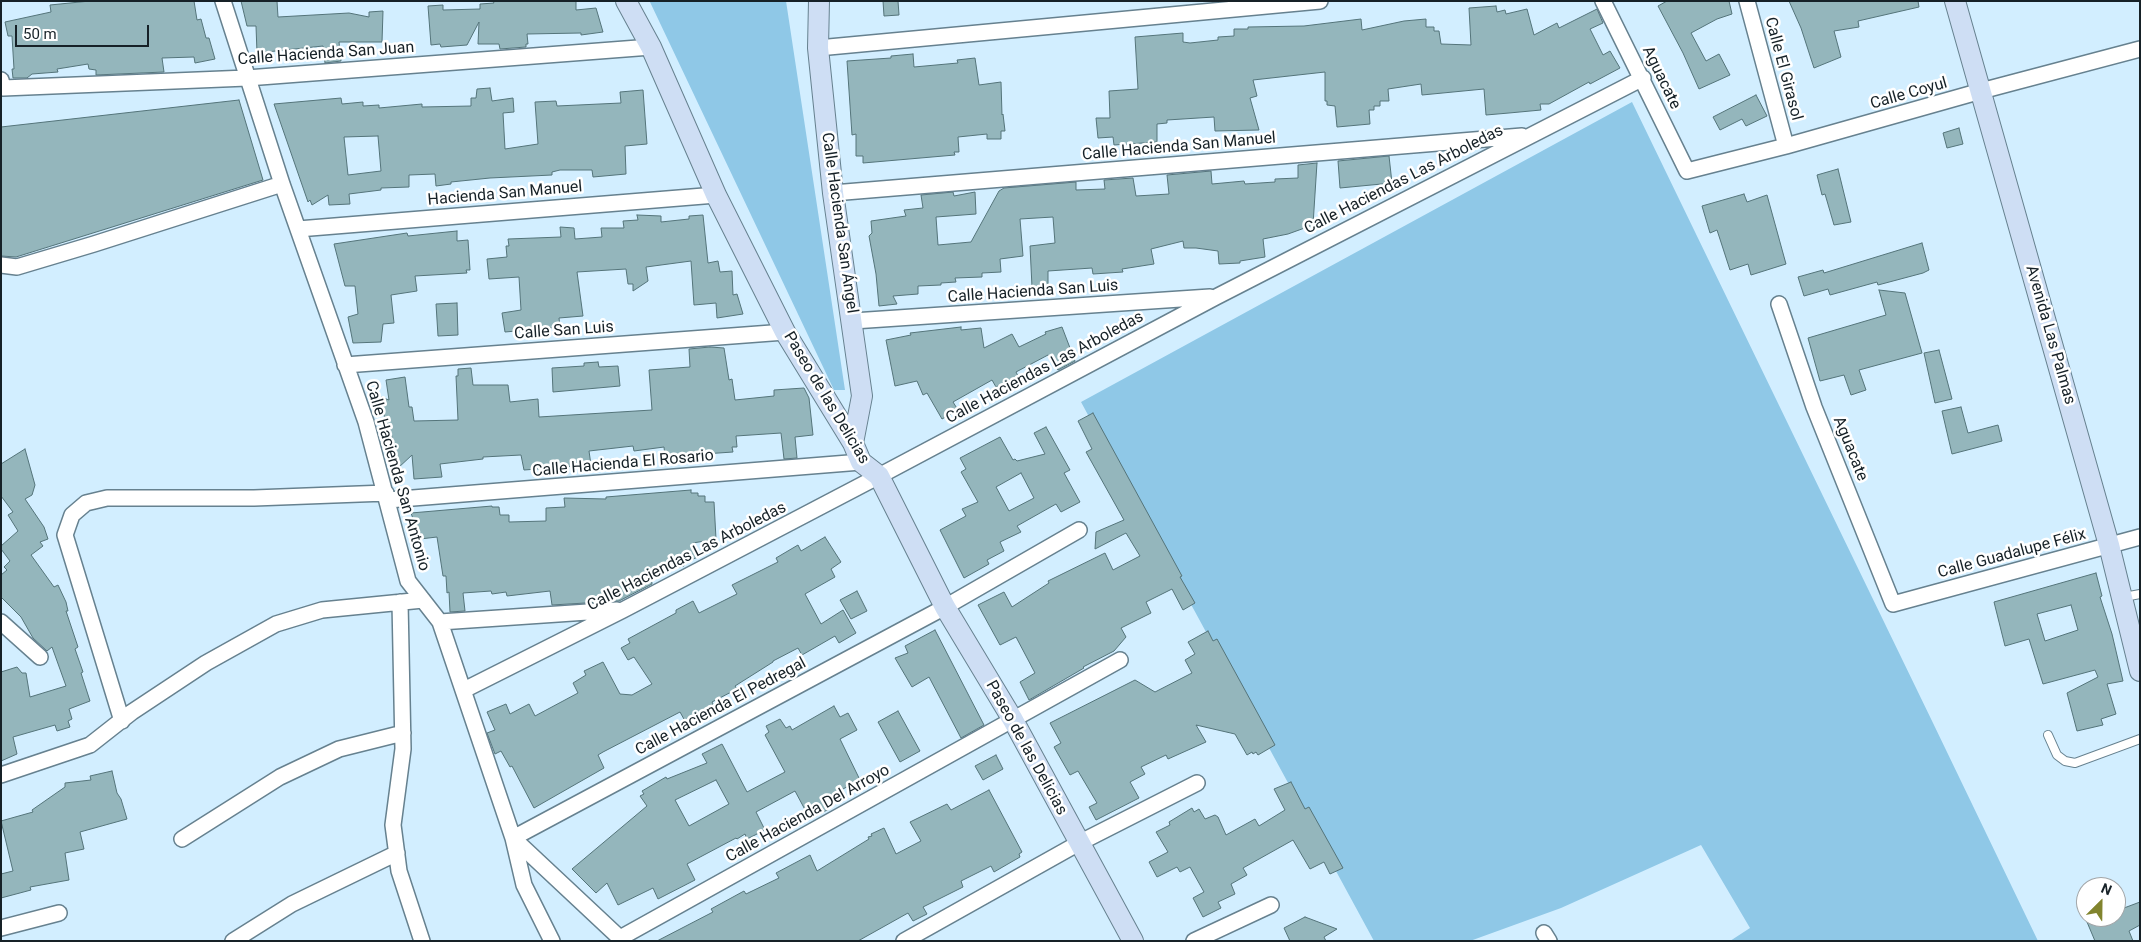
<!DOCTYPE html>
<html>
<head>
<meta charset="utf-8">
<style>
  body { margin:0 }
  #map { position:relative; width:2141px; height:942px; overflow:hidden; background:#d2eeff; font-family:Roboto,sans-serif }
  canvas { display:block }
  .frame { position:absolute; inset:0; border:2px solid #162127; pointer-events:none }
  .north { position:absolute; left:2076px; top:877px; width:50px; height:50px; box-sizing:border-box; background:#fff; border:1px solid #a2a6a9; border-radius:50%; rotate:23deg; font-size:14px; font-weight:700; line-height:20px; text-align:center; color:#162127 }
  .north::after { content:''; display:block; margin:auto; width:18px; height:22px; background:#81842e; clip-path:polygon(50% 0,100% 100%,50% 72%,0 100%) }
  .scale { position:absolute; left:15px; top:25px; width:134px; height:22px; box-sizing:border-box; border:2px solid #162127; border-top:0; padding-left:6px; font-size:15px; line-height:18px; white-space:nowrap; color:#162127; -webkit-text-stroke:4px #fff; paint-order:stroke }
</style>
</head>
<body>
<div id="map">
<canvas width="2141" height="942"></canvas>
<div class="frame"></div>
<div class="north">N</div>
<div class="scale">50 m</div>
</div>
<script>
const ctx = document.querySelector('canvas').getContext('2d');
ctx.lineJoin = 'round';
function paint(path, color) { ctx.fillStyle = color; ctx.fill(path, 'evenodd'); }
const poly = rows => new Path2D(rows.map(r => 'M' + r).join(''));
function trace(path, color, width, dash) { ctx.strokeStyle = color; ctx.lineWidth = width; ctx.lineCap = dash ? 'butt' : 'round'; ctx.setLineDash(dash || []); ctx.stroke(path); }
function label(font, color, halo, rows, align = 'center') {
  ctx.font = font + ' Roboto,sans-serif'; ctx.lineWidth = 5; ctx.setLineDash([]); ctx.textBaseline = 'middle'; ctx.strokeStyle = halo; ctx.fillStyle = color; for (const [text, x, y, turn = 0] of rows) {
    ctx.save(); ctx.translate(x, y); ctx.rotate((+turn || 0) * Math.PI / 180); ctx.textAlign = isNaN(turn) ? turn : align; if (halo) ctx.strokeText(text, 0, 0); ctx.fillText(text, 0, 0); ctx.restore();
  }
}
paint(poly([
  [786,1,845,390,834,390,650,2],
  [1632,102,1933,723,2038,941,1730,941,1750,928,1701,845,1561,908,1470,941,1374,941,1081,402]
]), '#8fc8e7');
const building = poly([
  [90,1,194,1,197,20,201,19,206,38,209,38,215,59,195,63,194,57,162,58,164,72,96,75,96,70,89,69,88,64,57,69,58,72,32,74,27,78,13,78,12,69,14,69,12,36,8,36,5,22,51,12,50,5,90,1],
  [241,1,277,1,278,17,349,13,369,17,369,12,383,11,382,42,339,42,341,61,325,63,323,46,257,53,256,26,247,26,241,1],
  [493,1,576,1,576,10,596,8,603,32,581,35,581,33,527,34,528,44,526,44,526,47,500,49,499,44,478,44,479,22,467,45,441,47,440,44,431,45,428,6,443,5,443,10,480,9,480,4,494,3,493,1],
  [883,1,898,1,899,15,884,16,883,1],
  [1667,1,1729,1,1732,14,1717,19,1691,33,1706,61,1719,54,1730,75,1699,89,1683,53,1658,6,1667,1],
  [1789,1,1918,1,1919,7,1858,21,1859,27,1834,31,1841,57,1814,68,1801,28,1789,1],
  [1496,6,1497,12,1505,10,1506,14,1527,9,1534,35,1557,23,1559,28,1597,9,1603,23,1590,29,1603,55,1610,51,1620,68,1590,84,1589,82,1549,104,1540,104,1541,110,1509,113,1486,115,1484,89,1422,95,1421,84,1388,89,1389,101,1380,101,1380,106,1374,106,1374,110,1369,110,1370,124,1337,127,1335,106,1327,105,1327,101,1325,101,1325,72,1253,80,1257,96,1250,98,1259,130,1215,131,1214,117,1167,120,1167,123,1157,124,1157,142,1114,145,1113,137,1098,138,1096,118,1110,118,1109,91,1138,89,1135,37,1183,33,1183,42,1190,43,1218,40,1218,37,1234,36,1234,29,1248,29,1248,27,1304,26,1361,19,1362,30,1404,21,1426,19,1426,27,1434,27,1434,31,1439,31,1441,44,1471,45,1469,8,1496,6],
  [913,54,914,67,958,63,957,60,975,58,979,85,1001,82,1002,115,1003,114,1005,131,1001,131,1001,139,987,139,987,134,958,137,959,152,954,152,955,155,863,163,863,156,856,156,856,134,852,135,847,61,891,58,891,56,913,54],
  [490,88,492,101,513,98,514,112,503,113,505,149,538,144,535,102,556,101,557,106,621,103,620,92,643,90,647,144,625,146,626,174,593,177,592,170,560,170,552,172,552,175,490,178,451,182,451,184,436,186,435,174,409,175,409,187,381,188,381,190,349,194,350,204,329,205,328,195,312,205,310,200,308,202,274,104,341,98,342,104,363,102,363,106,379,105,379,108,422,104,422,107,471,106,471,98,476,98,477,89,490,88],
  [378,136,381,171,348,175,344,137,378,136],
  [1756,95,1767,116,1746,126,1742,119,1720,130,1713,117,1756,95],
  [239,100,263,180,16,257,1,256,1,127,239,100],
  [1959,128,1963,144,1947,148,1943,133,1959,128],
  [1389,156,1392,183,1340,188,1338,161,1389,156],
  [1317,163,1313,225,1288,234,1263,239,1265,257,1240,261,1240,263,1219,264,1218,251,1196,248,1184,248,1183,241,1151,249,1154,264,1122,269,1123,272,1093,274,1092,268,1048,271,1048,286,1032,287,1030,246,1055,243,1053,217,1020,219,1023,256,1000,259,1001,272,982,273,982,277,955,278,956,282,941,283,941,285,918,286,918,294,893,296,897,304,879,306,876,274,869,236,872,233,871,221,906,216,904,210,923,208,921,195,953,192,954,196,975,192,976,214,936,217,938,245,971,242,999,191,1004,188,1076,182,1076,190,1105,189,1104,180,1133,178,1136,196,1169,194,1167,175,1211,171,1212,184,1244,181,1245,184,1275,182,1275,179,1298,178,1298,165,1317,163],
  [1838,169,1851,222,1834,225,1825,194,1822,195,1817,175,1838,169],
  [1744,194,1747,202,1767,195,1786,264,1751,275,1748,264,1730,270,1717,230,1710,233,1702,206,1744,194],
  [637,215,661,216,661,222,689,219,689,216,703,215,708,263,718,261,720,272,732,271,733,295,737,294,743,314,717,318,716,303,694,305,691,261,646,267,648,281,633,291,633,284,628,284,626,269,577,272,583,316,559,318,560,327,505,332,502,313,521,310,519,277,489,279,487,259,507,257,506,246,509,246,508,239,561,237,560,227,574,228,575,239,602,237,601,228,624,228,623,221,638,220,637,215],
  [457,231,457,241,468,240,470,270,466,270,467,273,415,276,417,291,391,295,394,323,383,324,381,342,353,343,348,317,358,314,355,286,345,286,334,244,407,233,408,236,457,231],
  [1922,243,1929,270,1923,273,1878,285,1877,282,1830,295,1828,289,1804,296,1798,277,1823,270,1824,273,1922,243],
  [1879,290,1905,293,1922,353,1859,370,1866,390,1851,395,1844,375,1820,381,1808,338,1886,315,1879,290],
  [457,303,458,335,438,336,436,304,457,303],
  [961,327,961,330,981,328,984,348,1012,334,1019,347,1046,334,1045,332,1062,327,1075,361,1058,370,1048,355,1016,372,1018,376,996,387,992,380,953,402,958,410,942,419,927,393,923,395,917,381,895,386,886,340,911,335,910,333,961,327],
  [710,347,724,348,729,380,732,379,735,400,774,396,774,390,804,388,809,398,813,435,795,437,797,458,784,459,781,433,736,436,737,447,732,447,733,452,704,454,705,456,669,458,669,456,665,457,664,447,634,451,633,446,589,451,591,465,524,470,521,455,483,457,483,459,440,464,442,477,414,479,412,455,397,469,391,432,387,432,381,397,389,400,386,380,405,377,409,407,412,407,414,421,458,420,456,376,458,376,458,369,471,368,473,385,508,385,510,402,538,399,539,417,652,410,649,370,690,367,689,349,710,347],
  [1939,350,1952,399,1935,403,1924,353,1939,350],
  [598,362,599,367,618,366,620,386,553,392,552,368,584,366,584,363,598,362],
  [1961,407,1968,433,1998,425,2002,441,1952,454,1942,411,1961,407],
  [1093,413,1182,576,1180,577,1195,603,1183,610,1172,589,1146,602,1151,613,1121,628,1126,637,1114,651,1083,667,1084,668,1029,700,1020,682,1035,673,1016,637,1000,645,978,605,1004,592,1012,607,1049,583,1048,581,1105,553,1113,570,1140,556,1126,533,1095,549,1096,532,1124,520,1086,452,1092,449,1078,421,1093,413],
  [1046,427,1070,470,1064,473,1080,502,1061,512,1056,504,1017,526,1021,532,1000,542,1004,551,987,560,989,564,964,578,940,530,966,516,962,509,978,502,961,472,966,469,960,458,1000,437,1013,460,1015,459,1017,461,1045,454,1034,433,1046,427],
  [1021,473,1034,498,1009,511,996,487,1021,473],
  [25,449,35,485,32,495,25,499,44,527,48,539,40,542,43,546,31,555,54,587,58,585,66,602,68,611,66,611,78,647,75,649,83,672,81,673,90,701,69,709,72,719,68,721,70,727,57,731,55,725,13,737,17,754,1,761,1,672,17,667,22,673,26,673,30,697,66,686,52,647,47,651,33,638,21,617,1,597,1,575,7,570,4,567,10,561,1,549,1,546,18,531,8,515,13,512,1,496,1,464,25,449],
  [691,490,691,493,698,493,698,496,705,496,705,502,714,502,716,539,693,543,698,557,683,563,684,566,651,573,652,584,619,601,552,605,550,591,507,596,506,592,492,594,491,591,463,593,465,611,450,612,449,592,447,593,446,576,443,576,437,537,420,539,411,513,492,506,492,507,499,507,500,515,509,515,509,522,546,521,546,508,565,507,564,498,606,499,606,497,691,490],
  [825,537,841,562,831,569,835,577,805,594,821,624,843,610,856,633,839,643,835,636,802,655,798,648,773,661,773,662,735,686,737,689,712,702,713,704,685,721,680,712,603,752,598,755,604,768,534,808,512,766,510,767,501,751,495,754,487,733,495,730,487,712,506,704,510,714,529,704,535,716,578,693,573,683,586,675,584,671,603,662,620,694,632,695,652,684,634,657,628,660,621,648,630,643,628,639,676,613,676,610,693,601,699,613,737,594,732,585,778,562,776,558,798,545,801,551,825,537],
  [2096,573,2102,596,2100,597,2112,634,2123,681,2107,684,2116,714,2101,719,2103,725,2077,731,2067,693,2098,677,2095,670,2043,684,2029,639,2005,646,1994,602,2096,573],
  [2071,605,2078,630,2045,641,2037,614,2071,605],
  [857,591,867,611,851,619,840,600,857,591],
  [935,630,984,725,961,738,929,677,912,687,895,658,908,653,905,646,935,630],
  [1208,631,1213,641,1217,639,1275,745,1258,755,1256,752,1253,754,1252,752,1247,755,1235,734,1196,725,1206,742,1168,759,1166,755,1141,767,1145,774,1130,782,1139,798,1096,820,1089,807,1097,803,1078,771,1070,775,1054,747,1061,743,1050,723,1135,680,1155,692,1192,673,1185,660,1195,654,1188,642,1208,631],
  [834,706,840,717,848,713,857,730,840,739,860,780,824,799,829,809,810,819,795,791,756,812,765,830,747,839,745,834,737,839,736,838,687,864,695,880,658,899,653,888,618,905,607,883,596,893,572,869,647,806,640,796,644,794,642,791,666,777,667,779,707,763,702,754,722,744,747,792,785,772,765,735,769,732,766,726,780,719,786,728,790,726,792,730,834,706],
  [716,780,729,804,689,826,675,800,716,780],
  [898,711,920,751,900,762,878,722,898,711],
  [996,755,1003,769,983,780,975,766,996,755],
  [112,771,117,793,121,799,127,819,80,832,84,849,65,853,69,880,30,887,31,890,1,898,1,874,13,871,1,821,33,812,32,810,65,787,65,783,91,780,90,776,112,771],
  [1291,782,1305,809,1309,807,1343,868,1330,874,1324,862,1310,869,1293,840,1243,868,1247,875,1231,884,1235,894,1218,902,1221,908,1203,917,1193,898,1204,892,1190,867,1180,872,1177,867,1157,877,1149,862,1168,852,1156,832,1170,825,1169,822,1192,808,1194,812,1199,809,1205,819,1215,815,1218,817,1226,835,1255,819,1259,826,1285,810,1274,789,1291,782],
  [989,790,1022,852,1019,854,1020,857,994,872,991,866,961,881,963,887,923,907,927,914,913,921,908,913,858,941,657,941,713,912,711,909,744,891,746,894,779,878,776,873,810,855,817,871,869,839,868,837,872,836,871,834,884,828,896,854,921,841,910,822,947,804,951,810,989,790],
  [2140,902,2140,925,2129,931,2133,941,2095,941,2087,922,2101,917,2116,917,2116,911,2140,902],
  [1305,917,1337,929,1324,937,1326,941,1290,941,1284,928,1305,917]
]);
paint(building, '#94b6bc');
trace(building, '#54747a', 1);
const lane = poly([
  [2124,597,2140,594],
  [2048,735,2057,755,2065,761,2075,763,2140,739]
]);
const street = poly([
  [223,1,282,184,366,422,408,581,440,622,513,838,623,941],
  [1603,1,1687,171,1786,146,1981,91,2140,49],
  [1747,1,1786,146],
  [818,48,1320,1],
  [1,80,3,88,247,78,651,47],
  [833,193,1522,136],
  [298,229,716,195],
  [1,265,17,267,94,244,282,184],
  [1779,304,1814,407,1893,604,2140,537],
  [853,321,1210,297],
  [345,365,785,332],
  [388,500,861,462],
  [400,602,403,749,393,825,399,871,422,941],
  [1,622,40,657],
  [440,622,617,610],
  [464,690,623,610,879,476,1216,297,1643,78],
  [122,721,65,535,72,515,86,503,107,498,254,498,386,493],
  [1,775,90,745,132,712,206,663,276,624,322,610,423,600],
  [182,839,280,777,339,749,403,733],
  [1,928,59,913],
  [1544,933,1549,941],
  [620,938,1120,660],
  [233,941,292,904,397,853],
  [552,941,524,885,513,838,945,607,1079,530],
  [904,941,1079,843,1197,783],
  [1194,941,1271,905]
]);
const secondary = poly([
  [626,1,651,47,716,195,785,332,853,443,861,462,879,476,945,607,1013,720,1133,941],
  [819,1,818,48,833,193,862,396,853,443],
  [1955,1,2109,545,2140,671]
]);
trace(lane, '#66818f', 10);
trace(street, '#66818f', 18);
trace(secondary, '#66818f', 22);
trace(lane, '#fff', 8);
trace(street, '#fff', 15);
trace(secondary, '#cedef4', 20);
label('16px', '#162127', '#fff', [
  ["Calle Hacienda San Juan",326,54,-4],
  ["Calle El Girasol",1783,69,75],
  ["Aguacate",1661,78,64],
  ["Calle Coyul",1909,94,-16],
  ["Calle Hacienda San Manuel",1179,147,-5],
  ["Calle Haciendas Las Arboledas",1404,180,-27],
  ["Hacienda San Manuel",505,194,-5],
  ["Calle Hacienda San Ángel",839,223,82],
  ["Calle Hacienda San Luis",1033,292,-4],
  ["Calle San Luis",564,331,-4],
  ["Avenida Las Palmas",2050,335,74],
  ["Calle Haciendas Las Arboledas",1045,368,-28],
  ["Paseo de las Delicias",826,398,59],
  ["Aguacate",1850,449,68],
  ["Calle Hacienda El Rosario",623,464,-5],
  ["Calle Hacienda San Antonio",397,476,74],
  ["Calle Guadalupe Félix",2012,554,-15],
  ["Calle Haciendas Las Arboledas",687,557,-27],
  ["Calle Hacienda El Pedregal",721,707,-28],
  ["Paseo de las Delicias",1026,748,61],
  ["Calle Hacienda Del Arroyo",808,814,-29]
]);
</script>
</body>
</html>
